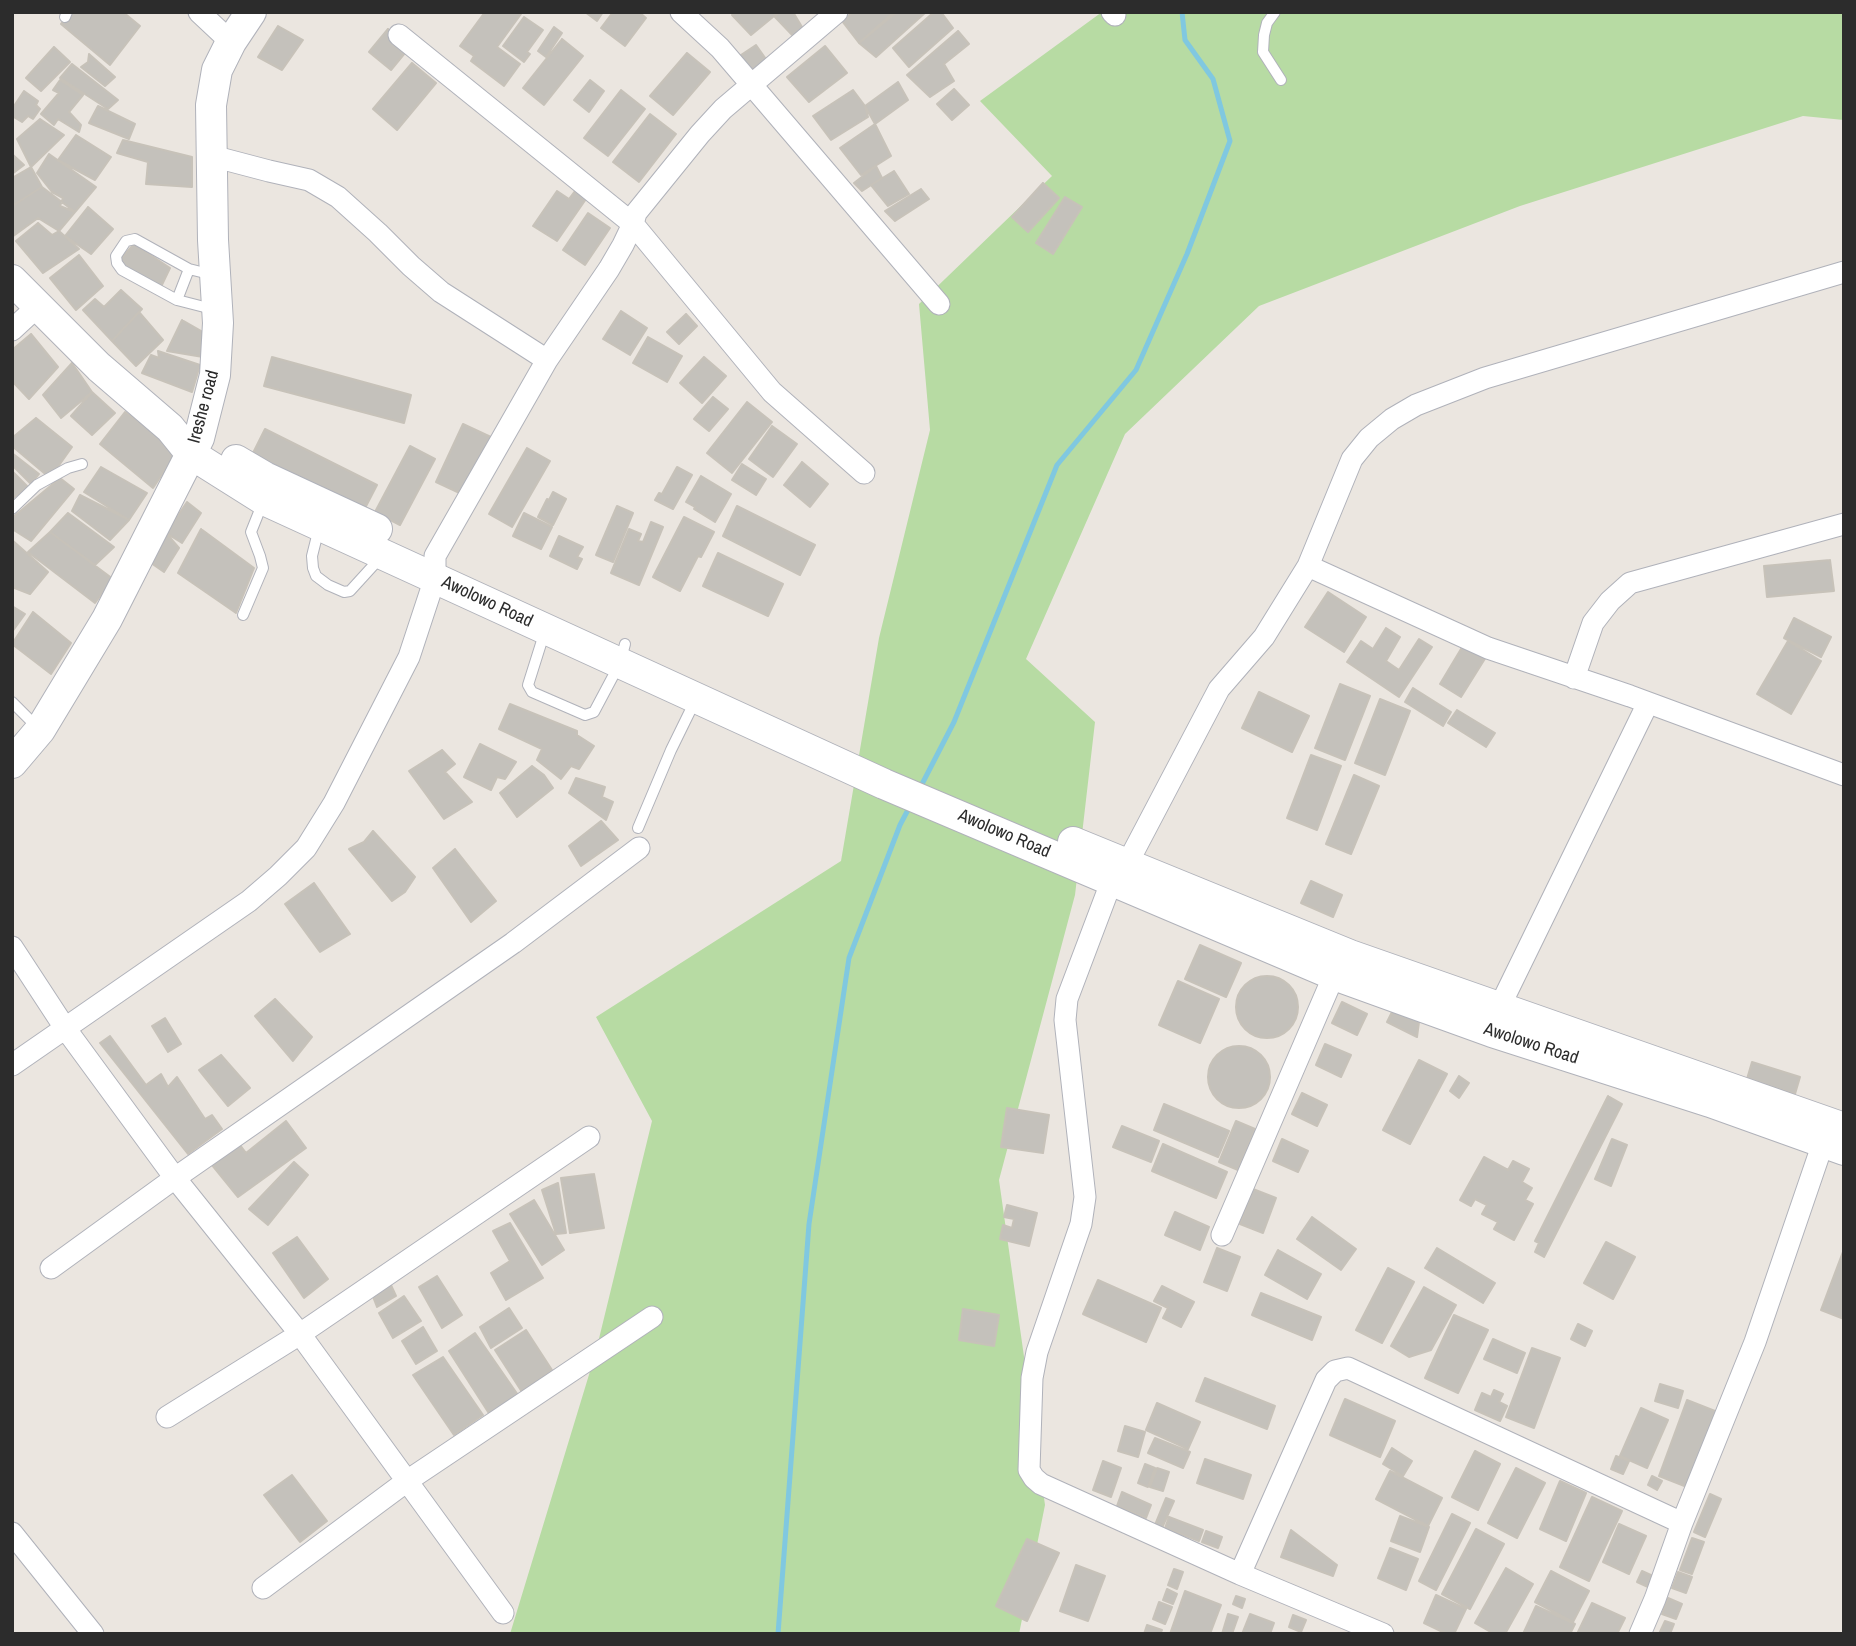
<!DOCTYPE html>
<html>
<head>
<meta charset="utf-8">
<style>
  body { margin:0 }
  #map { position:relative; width:1856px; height:1646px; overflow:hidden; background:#ebe6e0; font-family:"Archivo Narrow",sans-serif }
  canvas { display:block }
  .frame { position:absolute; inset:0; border:14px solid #2c2c2c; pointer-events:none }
</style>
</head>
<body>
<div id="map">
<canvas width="1856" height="1646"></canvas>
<div class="frame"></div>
</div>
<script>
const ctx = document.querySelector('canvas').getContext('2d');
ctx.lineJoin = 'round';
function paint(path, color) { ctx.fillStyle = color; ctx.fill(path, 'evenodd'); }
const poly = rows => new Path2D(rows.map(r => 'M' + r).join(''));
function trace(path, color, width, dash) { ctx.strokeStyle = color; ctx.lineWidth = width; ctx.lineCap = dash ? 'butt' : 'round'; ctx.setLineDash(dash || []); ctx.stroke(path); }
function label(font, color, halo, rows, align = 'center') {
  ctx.font = font + ' "Archivo Narrow",sans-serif'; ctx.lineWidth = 7; ctx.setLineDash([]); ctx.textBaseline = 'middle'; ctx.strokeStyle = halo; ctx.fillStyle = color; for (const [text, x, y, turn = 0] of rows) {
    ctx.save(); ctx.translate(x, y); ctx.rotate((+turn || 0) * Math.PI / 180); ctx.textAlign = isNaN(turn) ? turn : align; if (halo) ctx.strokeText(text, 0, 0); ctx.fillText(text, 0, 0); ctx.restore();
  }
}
paint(poly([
  [1102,12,1844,12,1844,120,1803,116,1520,206,1259,306,1125,434,1026,659,1095,722,1075,895,999,1180,1045,1505,1019,1634,510,1634,595,1355,652,1121,596,1017,841,861,879,638,930,430,919,304,1052,176,980,101]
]), '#b7dba3');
trace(poly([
  [920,788,954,722,1057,465,1136,370,1187,254,1230,141,1213,79,1185,40,1182,12],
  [778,1634,809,1224,849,958,900,825,910,806]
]), '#80c8e0', 5);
const building = poly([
  [71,12,123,12,140,26,110,65,61,24,71,12],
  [485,12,519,12,521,14,497,47,520,64,504,86,471,61,474,56,460,46,485,12],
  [585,12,603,12,597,21,585,12],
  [613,12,639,12,646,18,625,46,601,28,613,12],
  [735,12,779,12,751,35,732,15,735,12],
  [779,12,793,12,805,32,795,38,775,17,779,12],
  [853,12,894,12,859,43,842,21,853,12],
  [897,12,926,12,876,57,859,43,897,12],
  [934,12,941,12,953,28,909,67,893,48,934,12],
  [524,17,543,30,527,52,530,54,524,62,503,46,524,17],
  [278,26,303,40,282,70,258,57,278,26],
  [554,27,562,33,546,57,538,51,554,27],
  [388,29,409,48,391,70,369,52,388,29],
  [958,31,969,44,944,64,954,81,930,97,907,75,958,31],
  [562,39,583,56,544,105,523,88,562,39],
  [756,45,768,62,750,72,738,57,756,45],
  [825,46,847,73,809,102,787,77,825,46],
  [54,47,70,62,41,91,26,78,54,47],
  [687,53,710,72,673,115,650,96,687,53],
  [89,54,115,77,105,86,81,67,88,62,89,54],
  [412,63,436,83,397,130,373,109,412,63],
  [72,64,118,100,108,109,60,78,72,64],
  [60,80,83,95,69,112,81,125,79,132,58,119,54,125,41,114,59,93,53,90,60,80],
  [590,80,604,91,589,112,574,100,590,80],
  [898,82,908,100,875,124,865,106,898,82],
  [954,89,969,105,952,120,937,104,954,89],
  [621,90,645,109,608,156,584,138,621,90],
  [853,90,865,106,868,117,831,140,813,116,853,90],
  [24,91,38,101,36,105,40,109,33,119,28,116,22,122,12,116,12,109,24,91],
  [98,106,135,124,129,139,89,123,98,106],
  [650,114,676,134,639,182,613,162,650,114],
  [40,119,64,135,31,167,17,139,40,119],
  [875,124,891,156,861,175,840,148,875,124],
  [76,135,111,157,95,180,58,160,76,135],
  [123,140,192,157,192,187,146,184,148,162,117,153,123,140],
  [12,154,24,165,12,174,12,154],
  [49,154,96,187,75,212,60,206,63,198,52,192,37,173,49,154],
  [876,166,882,178,862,191,854,183,876,166],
  [31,167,42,187,12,206,12,178,31,167],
  [894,171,909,194,888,206,871,185,894,171],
  [1043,183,1059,198,1028,232,1012,217,1043,183],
  [42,187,75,212,59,231,38,218,12,237,12,206,42,187],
  [921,189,929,199,895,221,885,211,921,189],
  [557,191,569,199,575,191,586,199,557,241,533,226,557,191],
  [1065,197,1082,207,1053,254,1036,243,1065,197],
  [88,207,113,229,91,254,65,236,88,207],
  [588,213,610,228,585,265,563,250,588,213],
  [38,223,52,235,59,231,79,249,43,273,16,241,38,223],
  [134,244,170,268,159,291,117,263,134,244],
  [79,255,103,286,76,310,50,278,79,255],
  [121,290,142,309,112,341,83,310,95,299,104,307,121,290],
  [621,311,647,328,630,355,603,339,621,311],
  [139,312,163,340,136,366,112,341,139,312],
  [686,314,697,326,679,344,667,332,686,314],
  [182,320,203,332,203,357,167,351,182,320],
  [31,334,58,367,29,399,12,381,12,350,31,334],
  [648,337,682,356,667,382,633,363,648,337],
  [158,351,200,365,192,392,142,373,151,355,159,358,158,351],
  [272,357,411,395,404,423,264,386,272,357],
  [704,357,726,376,702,403,680,383,704,357],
  [72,363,92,392,61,418,43,395,72,363],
  [92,392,115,413,92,435,71,416,92,392],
  [713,397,728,409,709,431,694,419,713,397],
  [747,402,772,422,732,473,707,453,747,402],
  [125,412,179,449,153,488,100,444,125,412],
  [36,418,72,447,50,478,12,446,12,438,36,418],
  [463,424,493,438,466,496,436,482,463,424],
  [772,426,797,444,773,477,749,459,772,426],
  [265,429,377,485,363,512,251,457,265,429],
  [410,446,435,459,400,525,375,512,410,446],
  [527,448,550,461,512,527,489,514,527,448],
  [12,453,39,474,31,484,12,465,12,453],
  [802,462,828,484,810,507,784,485,802,462],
  [742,464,766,479,756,495,732,480,742,464],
  [101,467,147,493,129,520,84,492,101,467],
  [677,467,692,475,673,509,655,500,659,493,662,494,677,467],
  [12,471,28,487,12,499,12,471],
  [701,476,731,494,715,522,694,509,695,507,686,502,701,476],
  [60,478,74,489,31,541,12,529,12,518,60,478],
  [553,492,566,499,553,525,538,517,547,499,549,500,553,492],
  [80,495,129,520,110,540,72,511,80,495],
  [187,502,201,513,182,543,166,533,187,502],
  [617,506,633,513,613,562,596,555,617,506],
  [737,506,815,545,800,575,723,536,737,506],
  [68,513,114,547,95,565,50,532,68,513],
  [524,513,552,527,541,549,513,536,524,513],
  [684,517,714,532,701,557,698,556,680,591,653,577,684,517],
  [651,522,663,527,639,585,611,573,629,529,641,534,638,541,643,542,651,522],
  [201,529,254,568,236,613,178,573,201,529],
  [50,532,113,579,95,603,28,552,50,532],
  [166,533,179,548,164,572,151,563,166,533],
  [559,536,583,547,577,557,582,559,577,569,550,556,559,536],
  [12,540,48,572,30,594,12,587,12,540],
  [718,553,783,584,768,616,703,586,718,553],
  [1830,560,1834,591,1767,597,1764,566,1830,560],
  [1328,592,1366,617,1344,652,1305,627,1328,592],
  [12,606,25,614,12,632,12,606],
  [33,612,71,643,51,674,12,644,33,612],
  [1794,618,1831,637,1821,657,1784,638,1794,618],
  [1386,628,1400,637,1386,661,1399,670,1419,639,1432,647,1399,697,1347,662,1361,641,1373,649,1386,628],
  [1788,641,1821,661,1791,714,1757,694,1788,641],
  [1464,644,1486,657,1461,697,1440,684,1464,644],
  [1340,684,1370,696,1345,760,1315,748,1340,684],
  [1413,688,1451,712,1443,726,1405,702,1413,688],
  [1259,692,1309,716,1292,752,1242,728,1259,692],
  [1380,699,1410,711,1385,775,1355,763,1380,699],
  [510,704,577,731,577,735,594,746,579,769,571,766,561,779,537,760,542,749,499,729,510,704],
  [1457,710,1495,733,1486,747,1448,723,1457,710],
  [480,744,516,762,505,779,497,777,491,790,464,777,480,744],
  [442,750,455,764,445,772,472,802,444,819,409,771,442,750],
  [1311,755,1341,766,1317,830,1287,818,1311,755],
  [532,766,544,775,553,788,517,817,500,793,532,766],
  [1354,775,1379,786,1351,854,1326,844,1354,775],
  [576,778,605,787,602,797,613,802,606,820,569,793,576,778],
  [601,821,618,840,581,866,569,846,601,821],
  [373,831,415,877,405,892,392,901,349,849,364,842,373,831],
  [455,849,496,901,471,922,433,868,455,849],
  [1311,881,1342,895,1333,917,1301,903,1311,881],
  [314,883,350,934,320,952,285,904,314,883],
  [1200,945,1241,963,1226,997,1185,979,1200,945],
  '1236 1007a31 31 0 1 1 62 0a31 31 0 1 1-62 0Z',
  [1178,981,1219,999,1200,1043,1159,1025,1178,981],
  [275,999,312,1037,293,1061,255,1016,275,999],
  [1342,1002,1367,1014,1357,1035,1332,1023,1342,1002],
  [1393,1010,1419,1022,1417,1037,1387,1022,1393,1010],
  [165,1018,181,1044,168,1052,152,1026,165,1018],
  [110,1036,146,1085,161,1074,168,1087,177,1077,205,1119,212,1115,222,1129,188,1154,100,1043,110,1036],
  [1325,1044,1351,1055,1341,1077,1316,1065,1325,1044],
  '1208 1077a31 31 0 1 1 62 0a31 31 0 1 1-62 0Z',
  [221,1055,250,1088,228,1106,199,1070,221,1055],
  [1419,1060,1447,1074,1410,1144,1383,1130,1419,1060],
  [1752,1062,1800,1077,1795,1094,1747,1079,1752,1062],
  [1459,1076,1469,1083,1459,1098,1450,1091,1459,1076],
  [1302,1093,1327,1105,1317,1126,1292,1114,1302,1093],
  [1608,1096,1622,1104,1544,1257,1535,1252,1539,1243,1535,1241,1608,1096],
  [1164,1104,1229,1131,1218,1157,1154,1130,1164,1104],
  [1007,1108,1049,1115,1043,1153,1001,1147,1007,1108],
  [286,1121,306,1148,238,1197,212,1165,240,1145,246,1153,286,1121],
  [1236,1121,1255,1129,1238,1170,1219,1162,1236,1121],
  [1122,1126,1159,1141,1151,1162,1113,1147,1122,1126],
  [1282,1139,1308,1151,1298,1172,1273,1161,1282,1139],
  [1612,1139,1627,1145,1611,1186,1595,1179,1612,1139],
  [1163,1144,1227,1172,1216,1198,1152,1171,1163,1144],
  [1484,1157,1508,1170,1513,1161,1529,1169,1522,1182,1532,1188,1525,1200,1533,1204,1514,1240,1494,1229,1498,1222,1482,1214,1487,1205,1475,1199,1471,1206,1460,1200,1484,1157],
  [294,1162,308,1175,268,1225,249,1209,294,1162],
  [594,1174,604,1228,570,1233,561,1178,594,1174],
  [558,1183,566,1233,556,1234,542,1190,558,1183],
  [1253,1189,1276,1198,1263,1233,1240,1224,1253,1189],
  [534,1200,564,1250,542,1265,510,1214,534,1200],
  [1007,1205,1037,1213,1029,1246,1000,1239,1003,1225,1012,1228,1014,1219,1004,1217,1007,1205],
  [1175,1212,1209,1227,1200,1250,1165,1235,1175,1212],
  [1312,1217,1356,1249,1341,1270,1297,1239,1312,1217],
  [510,1223,543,1278,506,1300,491,1273,510,1261,493,1231,510,1223],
  [297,1237,328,1279,304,1298,273,1253,297,1237],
  [1606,1242,1635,1257,1613,1299,1584,1283,1606,1242],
  [1217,1248,1240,1257,1227,1291,1204,1282,1217,1248],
  [1437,1248,1495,1283,1483,1303,1425,1268,1437,1248],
  [1844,1249,1844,1319,1821,1310,1844,1249],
  [1278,1250,1321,1274,1307,1299,1265,1275,1278,1250],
  [1388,1268,1414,1282,1382,1343,1356,1330,1388,1268],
  [437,1276,462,1315,442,1328,419,1287,437,1276],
  [1098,1280,1161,1308,1146,1342,1083,1314,1098,1280],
  [390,1283,396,1296,377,1307,372,1294,390,1283],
  [1162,1286,1194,1302,1181,1327,1163,1318,1168,1308,1154,1301,1162,1286],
  [1424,1287,1456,1305,1431,1350,1409,1357,1391,1346,1424,1287],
  [1261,1293,1321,1317,1312,1340,1252,1315,1261,1293],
  [404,1296,421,1321,393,1338,379,1313,404,1296],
  [509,1308,522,1328,491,1348,480,1327,509,1308],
  [963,1309,999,1315,994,1346,959,1340,963,1309],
  [1454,1315,1488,1330,1458,1393,1425,1378,1454,1315],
  [1578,1324,1592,1331,1585,1346,1571,1339,1578,1324],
  [423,1327,437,1351,416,1364,402,1341,423,1327],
  [526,1330,552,1370,522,1392,495,1350,526,1330],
  [475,1333,518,1395,490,1415,449,1351,475,1333],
  [1493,1339,1525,1353,1517,1373,1484,1359,1493,1339],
  [1532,1348,1560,1358,1534,1428,1506,1417,1532,1348],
  [443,1357,483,1415,454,1435,413,1375,443,1357],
  [1205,1378,1275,1406,1267,1429,1196,1401,1205,1378],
  [1660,1384,1683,1391,1678,1408,1655,1401,1660,1384],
  [1494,1390,1503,1394,1499,1402,1507,1406,1500,1421,1475,1410,1482,1393,1491,1397,1494,1390],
  [1345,1399,1395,1421,1380,1457,1330,1435,1345,1399],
  [1687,1400,1715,1411,1687,1487,1659,1476,1687,1400],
  [1157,1403,1200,1422,1188,1449,1146,1430,1157,1403],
  [1641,1408,1668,1420,1647,1468,1620,1456,1641,1408],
  [1125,1426,1145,1432,1138,1457,1118,1451,1125,1426],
  [1155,1438,1190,1452,1183,1468,1148,1453,1155,1438],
  [1392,1448,1412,1461,1403,1476,1383,1464,1392,1448],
  [1475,1451,1500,1464,1478,1510,1452,1497,1475,1451],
  [1616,1456,1629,1461,1623,1474,1611,1469,1616,1456],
  [1205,1459,1251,1475,1243,1499,1197,1483,1205,1459],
  [1103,1461,1121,1468,1111,1497,1093,1490,1103,1461],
  [1145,1464,1155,1468,1148,1487,1138,1483,1145,1464],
  [1157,1468,1169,1472,1163,1491,1150,1487,1157,1468],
  [1516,1468,1545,1483,1517,1538,1488,1523,1516,1468],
  [1390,1471,1442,1498,1428,1526,1376,1499,1390,1471],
  [292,1475,327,1521,300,1542,264,1495,292,1475],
  [1652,1476,1662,1481,1657,1490,1648,1485,1652,1476],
  [1560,1481,1586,1493,1566,1541,1540,1529,1560,1481],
  [1122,1492,1151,1505,1146,1518,1117,1506,1122,1492],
  [1710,1494,1721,1499,1705,1537,1694,1532,1710,1494],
  [1592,1497,1622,1511,1589,1581,1560,1567,1592,1497],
  [1166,1498,1174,1501,1162,1528,1155,1525,1166,1498],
  [1452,1514,1470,1523,1436,1590,1419,1581,1452,1514],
  [1400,1516,1429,1527,1420,1552,1391,1541,1400,1516],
  [1169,1517,1203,1530,1199,1541,1165,1528,1169,1517],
  [1619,1524,1646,1536,1629,1574,1603,1562,1619,1524],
  [1476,1529,1504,1544,1470,1609,1442,1594,1476,1529],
  [1291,1530,1337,1565,1333,1576,1281,1557,1291,1530],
  [1206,1531,1222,1537,1218,1548,1202,1542,1206,1531],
  [1692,1538,1704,1542,1692,1574,1680,1570,1692,1538],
  [1027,1539,1059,1553,1027,1621,996,1606,1027,1539],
  [1390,1548,1418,1559,1406,1590,1378,1578,1390,1548],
  [1076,1565,1105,1576,1088,1621,1060,1611,1076,1565],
  [1506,1568,1533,1584,1505,1634,1494,1634,1475,1623,1506,1568],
  [1174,1569,1183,1572,1177,1589,1168,1585,1174,1569],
  [1551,1571,1589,1591,1573,1622,1535,1602,1551,1571],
  [1642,1571,1653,1576,1648,1587,1637,1582,1642,1571],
  [1678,1572,1692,1577,1686,1593,1672,1588,1678,1572],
  [1167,1589,1177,1594,1173,1604,1163,1600,1167,1589],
  [1185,1591,1221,1605,1210,1634,1170,1634,1185,1591],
  [1436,1595,1466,1609,1454,1634,1447,1634,1424,1623,1436,1595],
  [1236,1596,1245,1599,1242,1608,1233,1604,1236,1596],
  [1668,1598,1682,1604,1676,1619,1662,1614,1668,1598],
  [1159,1602,1172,1607,1165,1624,1153,1619,1159,1602],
  [1592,1603,1625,1618,1617,1634,1577,1634,1592,1603],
  [1536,1606,1575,1624,1570,1634,1523,1634,1536,1606],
  [1228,1614,1238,1617,1232,1634,1222,1634,1228,1614],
  [1250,1614,1274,1623,1270,1634,1242,1634,1250,1614],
  [1293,1615,1306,1620,1301,1632,1289,1627,1293,1615],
  [1665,1621,1674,1624,1670,1634,1659,1634,1665,1621],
  [1147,1625,1162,1630,1160,1634,1144,1634,1147,1625]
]);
paint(building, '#c4c1bb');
trace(building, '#c7c2b9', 2);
const lane = poly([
  [1275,12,1267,23,1264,35,1263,52,1281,80],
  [65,17,67,12],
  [213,275,189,269,135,239,126,241,116,256,117,263,122,270,177,300,216,310],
  [177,300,189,269],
  [12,509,37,485,68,468,82,464],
  [319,528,312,556,313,568,316,576,328,585,344,592,350,591,381,557],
  [243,615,263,568,260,556,251,532,263,502],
  [545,631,528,685,532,692,585,715,594,712,620,663,625,644],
  [12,702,38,728],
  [638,828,671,750,695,701]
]);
const street = poly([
  [199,12,231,42],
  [681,12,720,48,939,304],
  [1112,12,1115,15],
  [399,35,633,224,772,392,864,473],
  [212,156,269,171,309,180,338,197,378,233,411,266,441,292,547,360],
  [12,330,38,306],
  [1308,566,1488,648,1630,696,1844,775],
  [1574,678,1593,623,1610,601,1630,583,1844,524],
  [1127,864,1219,689,1264,637,1308,566,1352,459,1369,438,1392,419,1416,405,1485,378,1844,272],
  [1112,880,1067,999,1065,1020,1085,1197,1081,1224,1037,1352,1032,1378,1029,1470,1034,1478,1041,1484,1240,1574,1383,1634],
  [12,947,65,1028,175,1178,300,1334,503,1613],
  [1499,1008,1648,703],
  [12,1065,249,901,278,876,306,848,334,803,409,657,435,578,435,556,547,360,609,269,623,245,633,224,636,213,700,134,723,109,837,12],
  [1222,1235,1334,975],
  [51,1268,175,1178,513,943,639,848],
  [167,1417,300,1334,589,1137],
  [12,1533,93,1634],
  [1240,1574,1326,1380,1335,1371,1348,1368,1682,1523],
  [263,1588,407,1481,652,1317],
  [1640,1634,1655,1599,1682,1523,1755,1342,1823,1143]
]);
const secondary = poly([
  [12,280,99,367,170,428,191,454,264,500,884,784,1334,975,1492,1032,1710,1102,1844,1150],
  [236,460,265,477,377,529],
  [12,763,40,730,107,619,199,438,215,375,218,323,213,240,211,105,217,70,231,42,251,12],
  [1073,842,1350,955,1844,1128]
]);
trace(lane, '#b0b2ba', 12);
trace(street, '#b0b2ba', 23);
trace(secondary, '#b0b2ba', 32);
trace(lane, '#fff', 10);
trace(street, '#fff', 21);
trace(secondary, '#fff', 30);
label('18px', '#2c2c2c', '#fff', [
  ["Ireshe road",204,407,-75],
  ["Awolowo Road",487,602,25],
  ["Awolowo Road",1004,834,23],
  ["Awolowo Road",1531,1044,18]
]);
</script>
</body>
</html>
